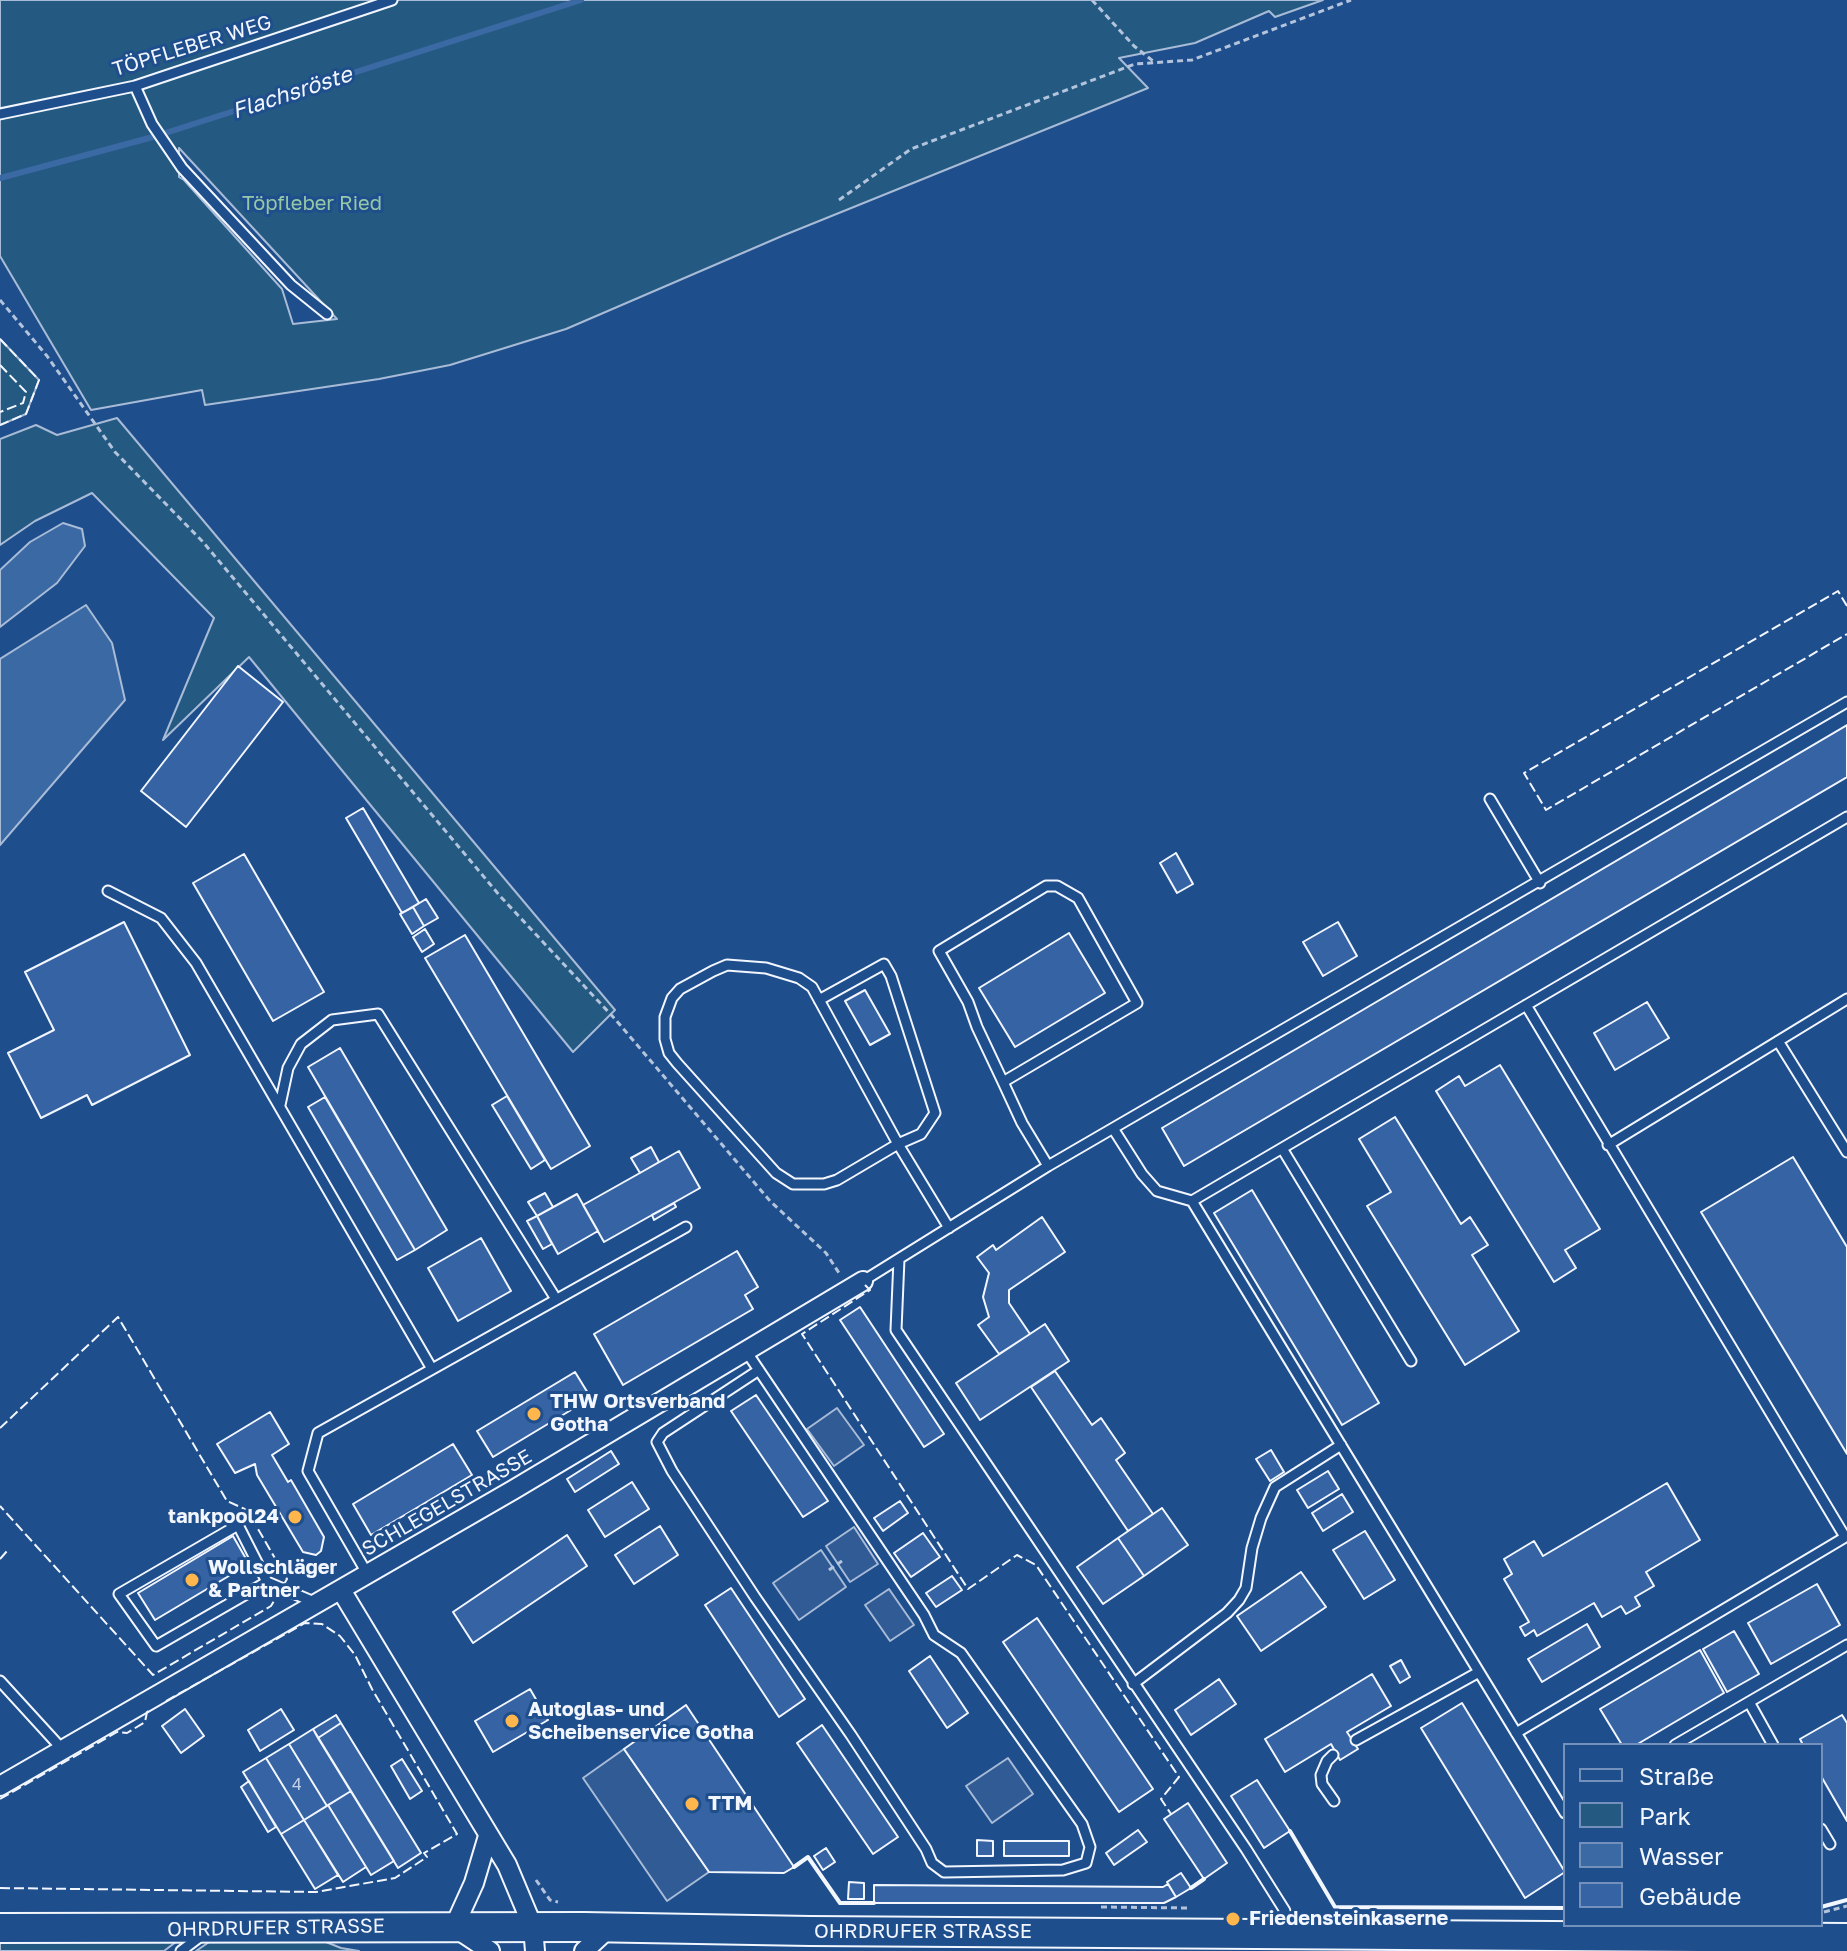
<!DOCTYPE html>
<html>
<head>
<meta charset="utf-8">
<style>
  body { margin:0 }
  #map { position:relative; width:1847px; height:1951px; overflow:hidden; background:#1f4e8c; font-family:"Golos Text",sans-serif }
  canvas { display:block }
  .legend { position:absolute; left:1563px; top:1743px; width:260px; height:184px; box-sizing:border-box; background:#1f4e8c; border:2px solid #7391ba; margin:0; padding:10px 14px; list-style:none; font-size:24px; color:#f2f6ff }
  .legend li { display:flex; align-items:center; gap:16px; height:40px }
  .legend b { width:40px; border:2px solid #7391ba }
</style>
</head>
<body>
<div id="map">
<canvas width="1847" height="1951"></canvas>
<ul class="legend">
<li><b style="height:10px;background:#1f4e8c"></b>Straße</li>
<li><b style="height:22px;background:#245a82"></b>Park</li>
<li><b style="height:22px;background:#3b69a3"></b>Wasser</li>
<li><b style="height:22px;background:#3563a3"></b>Gebäude</li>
</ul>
</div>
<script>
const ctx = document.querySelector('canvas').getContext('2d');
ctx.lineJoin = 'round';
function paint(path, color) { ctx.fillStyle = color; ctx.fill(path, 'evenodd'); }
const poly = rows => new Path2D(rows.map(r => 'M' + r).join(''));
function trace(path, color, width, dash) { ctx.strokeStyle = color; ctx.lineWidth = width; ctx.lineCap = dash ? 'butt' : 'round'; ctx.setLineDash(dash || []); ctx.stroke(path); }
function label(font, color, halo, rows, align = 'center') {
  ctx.font = font + ' "Golos Text",sans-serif'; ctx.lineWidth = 6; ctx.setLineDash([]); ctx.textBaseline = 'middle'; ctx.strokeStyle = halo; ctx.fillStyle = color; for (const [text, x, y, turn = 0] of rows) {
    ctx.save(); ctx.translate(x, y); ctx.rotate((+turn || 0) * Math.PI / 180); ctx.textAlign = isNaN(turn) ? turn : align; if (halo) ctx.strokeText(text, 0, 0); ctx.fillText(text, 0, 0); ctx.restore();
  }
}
const green = poly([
  [0,0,1323,0,1275,17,1269,11,1195,43,1119,58,1148,88,782,236,566,329,450,365,379,379,205,405,202,390,91,410,0,256,0,0],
  [179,148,337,319,293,324,282,289,184,180,179,177,179,148],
  [0,339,39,380,26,414,0,425,0,339],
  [117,418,615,1010,573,1052,249,657,163,740,214,618,92,493,35,521,0,545,0,439,36,425,57,435,117,418],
  [0,1937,181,1938,164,1951,0,1951,0,1937],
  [316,1938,341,1948,359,1951,196,1951,212,1940,316,1938]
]);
paint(green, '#245a82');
trace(green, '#a8bbd7', 2);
const parking = poly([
  [837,1408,864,1445,834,1466,807,1429,837,1408],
  [854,1527,878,1564,850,1582,826,1546,854,1527],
  [821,1550,846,1587,799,1620,773,1583,821,1550],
  [889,1589,914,1625,890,1641,865,1605,889,1589],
  [624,1749,709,1872,667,1901,583,1778,624,1749],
  [1008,1758,1033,1794,992,1823,966,1786,1008,1758]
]);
paint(parking, '#305b95');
trace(parking, '#a8bbd7', 2);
const water = poly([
  [63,523,82,529,85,546,57,583,0,627,0,570,30,542,63,523],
  [86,605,112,643,125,700,0,845,0,659,86,605]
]);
paint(water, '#3b69a3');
trace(water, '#a8bbd7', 2);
trace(poly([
  [0,178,153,137,581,0]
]), '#3b69a3', 6);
const building = poly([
  [238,666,283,702,186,827,141,791,238,666],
  [1847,725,1847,777,1184,1166,1162,1128,1847,725],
  [363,808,419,903,402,913,346,818,363,808],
  [1176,853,1193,884,1177,893,1160,863,1176,853],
  [244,854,324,992,273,1021,193,883,244,854],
  [426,899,438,918,424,926,413,907,426,899],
  [413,907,424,926,412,934,400,914,413,907],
  [124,922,190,1055,92,1105,87,1095,41,1118,8,1053,54,1030,25,972,124,922],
  [1338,922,1357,956,1323,976,1303,942,1338,922],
  [425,929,434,944,422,952,413,937,425,929],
  [1069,933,1105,993,1015,1047,979,988,1069,933],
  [465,935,590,1146,551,1169,425,958,465,935],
  [865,990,890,1034,870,1045,845,1001,865,990],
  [1647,1002,1669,1038,1615,1070,1594,1033,1647,1002],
  [340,1048,447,1230,415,1250,308,1067,340,1048],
  [1500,1065,1600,1229,1565,1250,1576,1268,1554,1282,1436,1091,1459,1076,1465,1086,1500,1065],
  [507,1096,545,1160,531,1169,492,1105,507,1096],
  [325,1097,415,1250,397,1260,308,1107,325,1097],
  [1395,1117,1461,1224,1470,1217,1488,1245,1472,1255,1519,1331,1465,1365,1367,1206,1391,1192,1359,1139,1395,1117],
  [651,1147,659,1162,640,1173,631,1158,651,1147],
  [679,1151,700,1188,604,1242,583,1205,679,1151],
  [1793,1157,1847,1247,1847,1454,1701,1212,1793,1157],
  [1252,1190,1379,1403,1342,1425,1214,1213,1252,1190],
  [545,1193,553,1207,537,1216,528,1202,545,1193],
  [577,1194,598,1231,558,1254,537,1216,577,1194],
  [674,1203,676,1207,654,1220,652,1215,674,1203],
  [537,1216,552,1244,543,1249,527,1221,537,1216],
  [1042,1217,1065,1252,1009,1290,1009,1303,1030,1334,999,1354,978,1325,989,1317,983,1297,989,1273,977,1257,993,1245,996,1250,1042,1217],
  [481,1238,511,1291,458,1321,428,1268,481,1238],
  [737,1251,758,1287,745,1295,753,1309,623,1385,594,1334,737,1251],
  [860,1307,944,1434,924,1447,840,1320,860,1307],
  [1045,1324,1069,1361,980,1420,956,1383,1045,1324],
  [1055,1371,1092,1425,1101,1418,1125,1453,1116,1460,1153,1514,1128,1531,1031,1387,1055,1371],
  [575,1372,591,1398,493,1457,477,1431,575,1372],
  [756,1395,828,1501,803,1517,731,1411,756,1395],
  [270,1412,289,1444,272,1455,288,1482,291,1480,324,1537,321,1551,316,1555,303,1552,257,1475,255,1464,235,1473,217,1444,270,1412],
  [453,1444,472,1475,371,1535,353,1504,453,1444],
  [1271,1450,1284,1472,1270,1481,1256,1459,1271,1450],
  [611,1451,619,1464,575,1492,567,1479,611,1451],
  [1328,1471,1339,1489,1308,1508,1297,1490,1328,1471],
  [632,1482,649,1509,605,1537,588,1510,632,1482],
  [1667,1483,1700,1540,1646,1572,1654,1586,1635,1597,1640,1606,1626,1614,1621,1606,1602,1617,1594,1603,1537,1636,1534,1630,1525,1636,1520,1627,1529,1622,1504,1579,1512,1574,1504,1559,1534,1541,1543,1556,1667,1483],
  [1342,1494,1353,1512,1323,1531,1312,1513,1342,1494],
  [900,1501,908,1513,883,1531,874,1518,900,1501],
  [1162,1508,1188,1545,1144,1576,1118,1538,1162,1508],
  [660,1526,678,1555,634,1584,615,1555,660,1526],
  [1365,1531,1395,1580,1364,1599,1333,1550,1365,1531],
  [923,1533,940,1557,911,1577,894,1553,923,1533],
  [567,1535,587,1566,473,1643,453,1612,567,1535],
  [233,1536,249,1564,155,1620,138,1593,233,1536],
  [1118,1538,1144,1576,1103,1604,1077,1567,1118,1538],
  [1301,1572,1326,1607,1261,1651,1237,1616,1301,1572],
  [952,1576,962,1590,936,1607,926,1593,952,1576],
  [1817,1584,1840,1625,1771,1664,1748,1623,1817,1584],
  [731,1588,805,1699,779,1717,705,1605,731,1588],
  [1037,1618,1153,1789,1119,1812,1003,1642,1037,1618],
  [1587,1624,1600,1647,1542,1682,1528,1659,1587,1624],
  [1734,1631,1759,1674,1727,1692,1703,1649,1734,1631],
  [1700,1650,1724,1693,1636,1745,1622,1745,1600,1709,1700,1650],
  [930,1656,968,1713,947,1728,909,1671,930,1656],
  [1401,1660,1410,1677,1400,1683,1390,1666,1401,1660],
  [1372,1674,1391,1706,1347,1732,1358,1749,1340,1760,1331,1744,1285,1772,1265,1739,1372,1674],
  [1219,1679,1236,1704,1191,1735,1175,1710,1219,1679],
  [530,1689,548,1720,493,1752,475,1721,530,1689],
  [1462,1703,1565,1872,1525,1898,1421,1728,1462,1703],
  [686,1705,794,1867,784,1873,709,1872,624,1749,686,1705],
  [185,1709,204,1736,181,1753,162,1726,185,1709],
  [281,1709,294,1730,260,1751,248,1730,281,1709],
  [336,1715,341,1723,318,1738,313,1729,336,1715],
  [1842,1715,1847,1723,1847,1821,1821,1776,1821,1745,1803,1745,1800,1739,1842,1715],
  [341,1723,421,1853,398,1868,318,1738,341,1723],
  [822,1725,898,1837,873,1854,797,1743,822,1725],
  [313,1729,351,1791,327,1806,289,1744,313,1729],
  [289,1744,327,1806,304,1820,266,1758,289,1744],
  [266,1758,304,1820,281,1834,243,1772,266,1758],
  [402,1759,422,1791,410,1799,391,1766,402,1759],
  [1257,1780,1290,1831,1264,1848,1231,1796,1257,1780],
  [249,1781,276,1827,268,1832,241,1787,249,1781],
  [351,1791,394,1861,371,1875,328,1805,351,1791],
  [1188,1803,1227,1863,1204,1879,1164,1819,1188,1803],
  [328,1805,366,1867,343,1882,304,1820,328,1805],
  [304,1820,338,1875,315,1889,281,1834,304,1820],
  [1138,1830,1147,1842,1114,1865,1106,1853,1138,1830],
  [977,1840,993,1841,993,1856,977,1856,977,1840],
  [1004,1841,1069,1841,1069,1856,1004,1856,1004,1841],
  [826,1848,835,1862,823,1870,814,1856,826,1848],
  [1181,1873,1191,1888,1176,1897,1167,1882,1181,1873],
  [849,1882,864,1883,864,1899,848,1899,849,1882],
  [1168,1884,1176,1897,1164,1903,874,1903,874,1885,1163,1887,1168,1884]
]);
paint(building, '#3563a3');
trace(building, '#f2f6ff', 2);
const service = poly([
  [135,86,152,124,182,168,291,285,327,314],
  [0,114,135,86,392,0],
  [1490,799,1540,883],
  [108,891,161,918,196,963,432,1369],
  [819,1000,884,964,891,976,935,1113,921,1134,898,1144,837,1180,824,1184,793,1184,776,1173,677,1063,669,1053,665,1039,665,1017,672,998,680,989,713,971,727,965,766,968,799,978,812,987,898,1144,949,1228],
  [1526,1005,1845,1537],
  [1778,1041,1847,1152],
  [1003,1082,1137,1003,1078,898,1057,886,1046,886,939,951,968,1002,977,1027,1003,1082,1022,1123,1048,1166],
  [280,1105,288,1068,301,1044,332,1020,378,1014,556,1299],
  [1114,1130,1142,1174,1157,1191,1192,1201,1847,817],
  [1608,1145,1847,999],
  [1283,1150,1411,1361],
  [1192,1201,1565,1813],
  [899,1259,896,1330,1246,1849,1285,1911,1285,1930],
  [863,1281,1048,1166,1847,702],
  [746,1351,924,1615,934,1635,961,1653,1082,1824,1090,1847,1086,1863,1063,1870,944,1872,932,1863,926,1849,851,1735,755,1597,672,1471,657,1442,663,1433,759,1370],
  [368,1575,308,1471,318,1433,686,1227],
  [267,1582,156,1646,119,1594,238,1525,267,1582,314,1602],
  [0,1681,63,1750],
  [1133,1684,1227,1613,1239,1600,1246,1588,1252,1548,1261,1518,1275,1487,1341,1445],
  [1749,1702,1773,1745],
  [1516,1733,1847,1536],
  [1356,1740,1479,1672],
  [1675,1745,1847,1645],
  [1333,1755,1327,1761,1321,1775,1322,1784,1334,1801],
  [1821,1829,1830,1844],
  [181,1951,201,1936]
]);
const minor = poly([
  [341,1590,507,1865,533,1927,535,1951],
  [0,1786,513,1490,863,1281],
  [488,1836,474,1883,454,1927,490,1951],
  [584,1951,610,1927]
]);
const primary = poly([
  [0,1928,584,1927,810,1931,1847,1938]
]);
trace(service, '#f2f6ff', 13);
trace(minor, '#f2f6ff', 22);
trace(primary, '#f2f6ff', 32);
trace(poly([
  [1092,0,1134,46,1153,61],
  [839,200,911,149,1135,64,1192,60,1351,0],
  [0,300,47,356,115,452,203,542,500,896,615,1019,770,1201,826,1253,839,1273],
  [829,1570,842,1561],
  [536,1880,550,1900,558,1902],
  [1101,1907,1189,1908],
  [1824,1912,1847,1906]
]), '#b3c4dc', 3, [6, 4]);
trace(service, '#1f4e8c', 9);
trace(minor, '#1f4e8c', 18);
trace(primary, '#1f4e8c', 28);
trace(poly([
  [0,339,39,380,26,414,0,425],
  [0,365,26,392,23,403,0,412],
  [1847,606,1838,591,1524,773,1546,810,1847,634],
  [865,1285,870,1290,802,1334,968,1589,1017,1555,1036,1565,1179,1777,1161,1799,1171,1814],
  [0,1428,118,1317,227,1501,247,1510,287,1579,271,1606,153,1675,0,1506],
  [0,1559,7,1551],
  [0,1799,117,1732,127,1733,145,1722,147,1712,152,1709],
  [0,1888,316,1892,395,1878,427,1857,424,1853,457,1834,372,1689,355,1655,340,1636,322,1624,305,1623,166,1701]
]), '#f2f6ff', 2, [10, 4]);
trace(poly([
  [1290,1831,1335,1907,1565,1908],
  [794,1867,808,1857,840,1903,874,1903],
  [1191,1888,1204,1879],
  [1821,1907,1847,1900]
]), '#f2f6ff', 4);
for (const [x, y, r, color] of [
  [534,1414,8,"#ffb74d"],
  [295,1517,8,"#ffb74d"],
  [192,1580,8,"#ffb74d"],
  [512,1721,8,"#ffb74d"],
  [692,1804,8,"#ffb74d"],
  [1233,1919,8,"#ffb74d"]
]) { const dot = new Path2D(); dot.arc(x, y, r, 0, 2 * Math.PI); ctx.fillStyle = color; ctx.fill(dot); trace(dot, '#1f4e8c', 3); }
label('16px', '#c3d1e8', null, [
  ["4",297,1785]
]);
label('20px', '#f2f6ff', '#1f4e8c', [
  ["TÖPFLEBER WEG",192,46,-17],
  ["SCHLEGELSTRASSE",447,1503,-30],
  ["OHRDRUFER STRASSE",276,1928,-1],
  ["OHRDRUFER STRASSE",923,1932]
]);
label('20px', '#97c8a6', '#1f4e8c', [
  ["Töpfleber Ried",312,204]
]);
label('bold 20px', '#f2f6ff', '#1f4e8c', [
  ["THW Ortsverband",550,1402],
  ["Gotha",550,1425],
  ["tankpool24",279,1517,"right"],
  ["Wollschläger",208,1568],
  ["& Partner",208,1591],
  ["Autoglas- und",528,1710],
  ["Scheibenservice Gotha",528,1733],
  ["TTM",708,1804],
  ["Friedensteinkaserne",1249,1919]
], 'left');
label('italic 22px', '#f2f6ff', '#1f4e8c', [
  ["Flachsröste",292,93,-18]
]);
</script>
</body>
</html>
